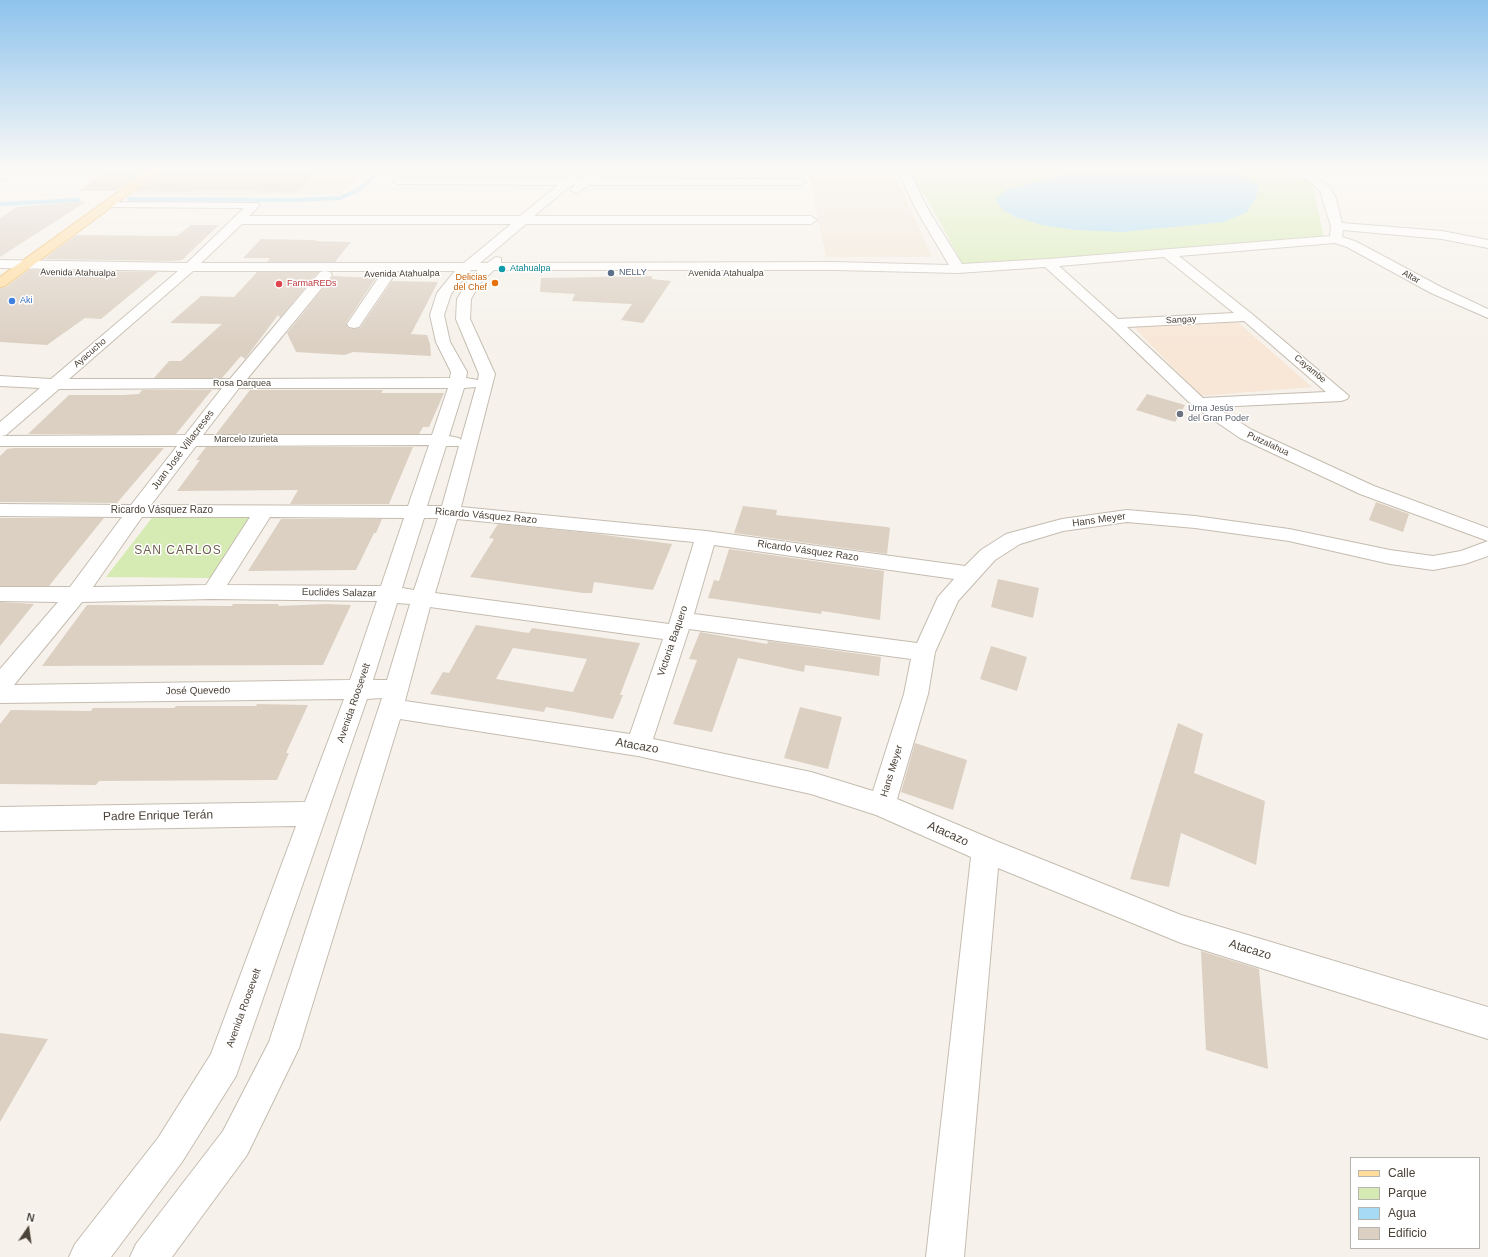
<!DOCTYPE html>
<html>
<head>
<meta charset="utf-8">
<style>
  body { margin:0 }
  #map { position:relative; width:1488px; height:1257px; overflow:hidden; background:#f6f2eb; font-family:Arial,sans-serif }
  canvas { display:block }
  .legend { position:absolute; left:1350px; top:1157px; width:130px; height:92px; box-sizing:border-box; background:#fff; border:1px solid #b7b3af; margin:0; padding:5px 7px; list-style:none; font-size:12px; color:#4b4238 }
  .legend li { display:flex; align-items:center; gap:8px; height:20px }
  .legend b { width:20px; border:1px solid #b7b3af }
  .north { position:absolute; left:8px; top:1209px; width:40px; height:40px; -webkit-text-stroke:3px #fff; paint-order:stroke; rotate:13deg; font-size:11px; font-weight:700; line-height:16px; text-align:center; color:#4b4238 }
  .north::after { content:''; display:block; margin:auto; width:14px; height:18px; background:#4b4238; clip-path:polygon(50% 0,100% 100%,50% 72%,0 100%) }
</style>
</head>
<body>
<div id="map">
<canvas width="1488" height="1257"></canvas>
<ul class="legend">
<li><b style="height:5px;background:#ffdb9c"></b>Calle</li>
<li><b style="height:11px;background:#d6ebb3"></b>Parque</li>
<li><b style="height:11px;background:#a7daf4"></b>Agua</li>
<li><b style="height:11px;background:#dcd0c3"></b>Edificio</li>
</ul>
<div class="north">N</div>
</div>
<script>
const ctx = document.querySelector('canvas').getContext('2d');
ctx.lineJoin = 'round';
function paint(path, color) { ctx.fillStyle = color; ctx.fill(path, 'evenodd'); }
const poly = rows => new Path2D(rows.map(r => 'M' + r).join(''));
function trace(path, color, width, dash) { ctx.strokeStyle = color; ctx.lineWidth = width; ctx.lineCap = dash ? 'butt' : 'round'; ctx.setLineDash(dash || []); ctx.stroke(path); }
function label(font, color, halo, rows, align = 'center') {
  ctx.font = font + ' Arial,sans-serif'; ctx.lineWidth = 3; ctx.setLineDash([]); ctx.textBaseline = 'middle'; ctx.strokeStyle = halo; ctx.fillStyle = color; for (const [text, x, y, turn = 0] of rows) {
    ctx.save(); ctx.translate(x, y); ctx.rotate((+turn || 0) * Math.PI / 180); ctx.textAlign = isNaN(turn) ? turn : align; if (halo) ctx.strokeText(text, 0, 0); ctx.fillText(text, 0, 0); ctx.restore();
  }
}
paint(poly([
  [1232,317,1312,387,1200,396,1131,324]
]), '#f8e7d7');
paint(poly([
  [168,168,371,168,341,194,130,196],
  [807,168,892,168,932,257,826,257]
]), '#f0e6d5');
paint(poly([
  [903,168,1275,168,1306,179,1313,185,1324,238,963,265,927,198],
  [155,514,251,515,210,578,106,577]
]), '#d6ebb3');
paint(poly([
  [1087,168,1222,168,1245,177,1259,186,1256,198,1247,212,1224,222,1122,232,1076,230,1042,225,1015,217,1003,210,995,200,1006,190]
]), '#a7daf4');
trace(poly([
  [499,168,501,168],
  [129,199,295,200,340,198,358,190,385,168],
  [0,204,79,200]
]), '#a7daf4', 4);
paint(poly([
  [111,168,148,168,116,191,78,191],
  [165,168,272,168,320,170,296,192,194,190,192,192,135,191],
  [87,201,0,257,0,218,17,207],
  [191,225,219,225,182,260,171,261,44,259,76,235,177,236],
  [261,239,316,240,315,241,351,242,335,262,267,262,270,258,243,258],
  [29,270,158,272,101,319,85,318,47,345,0,342,0,288,6,287],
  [257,272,318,272,280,318,278,315,245,359,241,356,222,378,154,378,169,361,181,361,222,324,170,323,201,296,234,297],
  [333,276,376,278,346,323,348,328,354,329,360,328,392,281,438,282,411,334,427,335,430,344,431,356,353,352,345,355,296,352,287,333],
  [652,276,652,279,671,281,643,323,621,320,632,304,572,301,575,294,540,292,541,278],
  [142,390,212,390,176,434,28,434,69,395,123,395,139,394],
  [250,390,383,390,381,393,444,393,429,427,423,427,419,434,216,434],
  [1147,394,1185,405,1175,422,1136,410],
  [206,447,413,447,389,504,290,504,298,490,177,491,200,460,196,460],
  [14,448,164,448,117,503,0,502,0,456,7,449],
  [1376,502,1409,514,1403,532,1369,520],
  [743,506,777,510,776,515,887,527,890,528,887,554,734,533],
  [0,518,104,518,49,586,0,586],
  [281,519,382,519,376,533,374,533,356,570,248,571],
  [498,524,590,533,672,544,653,590,594,582,592,593,583,593,470,577,494,539,489,538],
  [729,549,884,571,880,620,822,611,821,614,708,598,714,580,719,581],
  [998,579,1039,588,1033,618,991,607],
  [0,602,34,604,0,646],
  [233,604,279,604,278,606,326,604,351,605,323,665,42,666,87,605,232,606],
  [476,625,529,633,532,628,640,643,620,695,623,695,613,719,546,707,544,712,430,694,443,672,449,673],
  [513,648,587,659,573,692,496,679],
  [700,632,767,644,768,641,881,657,879,676,805,665,804,672,738,658,712,732,673,724,697,660,689,659],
  [991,646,1027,657,1017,691,980,679],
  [257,704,308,705,286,753,289,753,277,780,99,781,96,785,0,784,0,724,11,710,91,711,93,708,174,708,176,706,256,706],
  [800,707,842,717,828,769,784,758],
  [1178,723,1203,734,1194,773,1265,801,1256,865,1181,833,1169,887,1130,879],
  [915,743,967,760,953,810,901,792],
  [1201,951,1259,969,1268,1069,1206,1050],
  [0,1033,48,1039,0,1122]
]), '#dcd0c3');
const minor = poly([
  [9,168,23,168,0,181,0,174,9,168],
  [577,168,589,168,579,178,583,178,595,168,607,168,596,178,801,179,806,182,801,185,589,185,576,193,570,190,576,185,571,185,534,216,811,216,817,220,811,224,526,224,480,263,487,263,496,257,501,258,501,263,835,262,949,265,917,211,896,168,907,168,929,211,962,264,1048,259,1330,236,1331,226,1320,191,1312,183,1284,168,1298,168,1320,179,1329,187,1335,196,1342,223,1442,231,1488,240,1488,248,1442,239,1343,230,1342,237,1355,241,1441,287,1488,309,1488,318,1431,293,1347,247,1335,243,1179,256,1252,314,1349,396,1347,399,1341,401,1216,407,1252,430,1374,486,1488,528,1488,556,1465,564,1433,570,1390,564,1289,541,1195,528,1127,522,1063,531,1020,544,995,560,958,601,935,652,928,694,897,799,996,841,1181,915,1488,1007,1488,1039,1181,943,998,868,964,1257,926,1257,971,857,876,815,811,794,638,756,400,719,299,1048,247,1155,172,1257,130,1257,136,1244,223,1131,269,1042,382,698,367,699,236,1076,182,1162,111,1257,69,1257,75,1244,158,1138,211,1054,296,826,0,831,0,807,305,802,344,699,0,703,0,669,58,602,0,601,0,587,70,587,122,517,0,516,0,504,131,505,177,446,0,446,0,422,40,388,0,386,0,376,51,379,178,271,0,268,0,260,187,263,244,208,104,207,102,205,108,202,258,203,260,205,249,216,520,216,558,185,397,184,392,181,397,178,565,178,577,168],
  [242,224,511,224,464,263,201,263,242,224],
  [1164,257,1234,313,1118,319,1059,266,1164,257],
  [1045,267,1110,326,1193,406,1240,438,1360,494,1488,541,1461,551,1433,556,1390,550,1289,529,1195,516,1127,510,1062,519,1006,534,981,550,965,566,706,531,461,507,495,374,470,319,471,299,480,283,494,270,835,270,958,273,1045,267],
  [471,270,478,270,470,278,457,299,456,319,479,374,478,380,466,378,467,372,450,342,444,315,451,294,471,270],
  [193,271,386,271,383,271,347,324,349,327,354,328,359,327,395,274,390,271,455,271,437,293,430,315,436,342,451,372,450,378,247,379,330,278,332,275,330,272,325,271,320,272,230,379,69,379,193,271],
  [1244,321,1326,392,1203,398,1127,327,1244,321],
  [476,387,461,440,459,438,449,436,464,388,476,387],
  [222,388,185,435,1,436,6,435,59,389,222,388],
  [239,388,448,388,432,435,203,435,239,388],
  [429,445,408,506,151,505,196,446,429,445],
  [446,446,459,446,442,506,427,506,446,446],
  [142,517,250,517,206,585,93,587,142,517],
  [270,517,404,518,381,586,227,585,270,517],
  [424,518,438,518,414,590,402,588,424,518],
  [457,519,694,542,669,624,435,593,457,519],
  [714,545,954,579,938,597,917,643,694,614,714,545],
  [212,599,377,601,350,680,14,685,82,602,212,599],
  [397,603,410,604,387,680,373,680,397,603],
  [430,607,663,639,630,734,405,701,430,607],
  [689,629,911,659,904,694,873,791,811,772,653,739,689,629],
  [1390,168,1488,168,1488,172,1395,171,1390,168]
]);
const major = poly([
  [151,168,164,168,5,286,0,287,0,277,151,168]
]);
trace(minor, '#c5bcb0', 2);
trace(major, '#eab866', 2);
paint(minor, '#fff');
paint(major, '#ffdb9c');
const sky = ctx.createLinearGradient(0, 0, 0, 344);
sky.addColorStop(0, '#8ec3ed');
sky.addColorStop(0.49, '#fbf9f6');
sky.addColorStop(1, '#fbf9f600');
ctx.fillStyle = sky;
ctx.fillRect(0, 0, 1488, 344);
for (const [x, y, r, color] of [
  [502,269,4,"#0f9aa8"],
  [611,273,4,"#5c6f8a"],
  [495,283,4,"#e8710a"],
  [279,284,4,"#e0444e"],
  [12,301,4,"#3f7fe0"],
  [1180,414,4,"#6b7280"]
]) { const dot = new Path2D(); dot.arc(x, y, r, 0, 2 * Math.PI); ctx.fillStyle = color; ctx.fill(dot); trace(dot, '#fff', 1.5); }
label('9px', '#0d838f', '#fff', [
  ["Atahualpa",510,269]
], 'left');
label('9px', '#4b4238', '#fff', [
  ["Avenida Atahualpa",78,273,1],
  ["Avenida Atahualpa",402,274,-1],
  ["Avenida Atahualpa",726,274],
  ["Altar",1411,277,28],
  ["Sangay",1181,320,-3],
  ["Ayacucho",90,353,-41],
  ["Cayambe",1310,369,40],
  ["Rosa Darquea",242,384],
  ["Marcelo Izurieta",246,440],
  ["Putzalahua",1268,444,25]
]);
label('9px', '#4e5e75', '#fff', [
  ["NELLY",619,273]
], 'left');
label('9px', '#c56008', '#fff', [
  ["Delicias",487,278],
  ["del Chef",487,288]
], 'right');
label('9px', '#be3a42', '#fff', [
  ["FarmaREDs",287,284]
], 'left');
label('9px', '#366cbe', '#fff', [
  ["Aki",20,301]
], 'left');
label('9px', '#5b616d', '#fff', [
  ["Urna Jesús",1188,409],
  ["del Gran Poder",1188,419]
], 'left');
label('10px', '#4b4238', '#fff', [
  ["Juan José Villacreses",183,450,-53],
  ["Ricardo Vásquez Razo",162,510],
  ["Ricardo Vásquez Razo",486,516,5],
  ["Hans Meyer",1099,520,-8],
  ["Ricardo Vásquez Razo",808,551,8],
  ["Euclides Salazar",339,593,1],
  ["Victoria Baquero",673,641,-71],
  ["José Quevedo",198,691,-1],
  ["Avenida Roosevelt",354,703,-71],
  ["Hans Meyer",892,771,-73],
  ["Avenida Roosevelt",244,1008,-70]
]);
ctx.letterSpacing = '1px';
label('12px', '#6f604f', '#fff', [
  ["SAN CARLOS",178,551]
]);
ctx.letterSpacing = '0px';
label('12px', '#4b4238', '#fff', [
  ["Atacazo",637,746,10],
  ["Padre Enrique Terán",158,816,-1],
  ["Atacazo",948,834,24],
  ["Atacazo",1250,950,17]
]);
</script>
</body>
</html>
